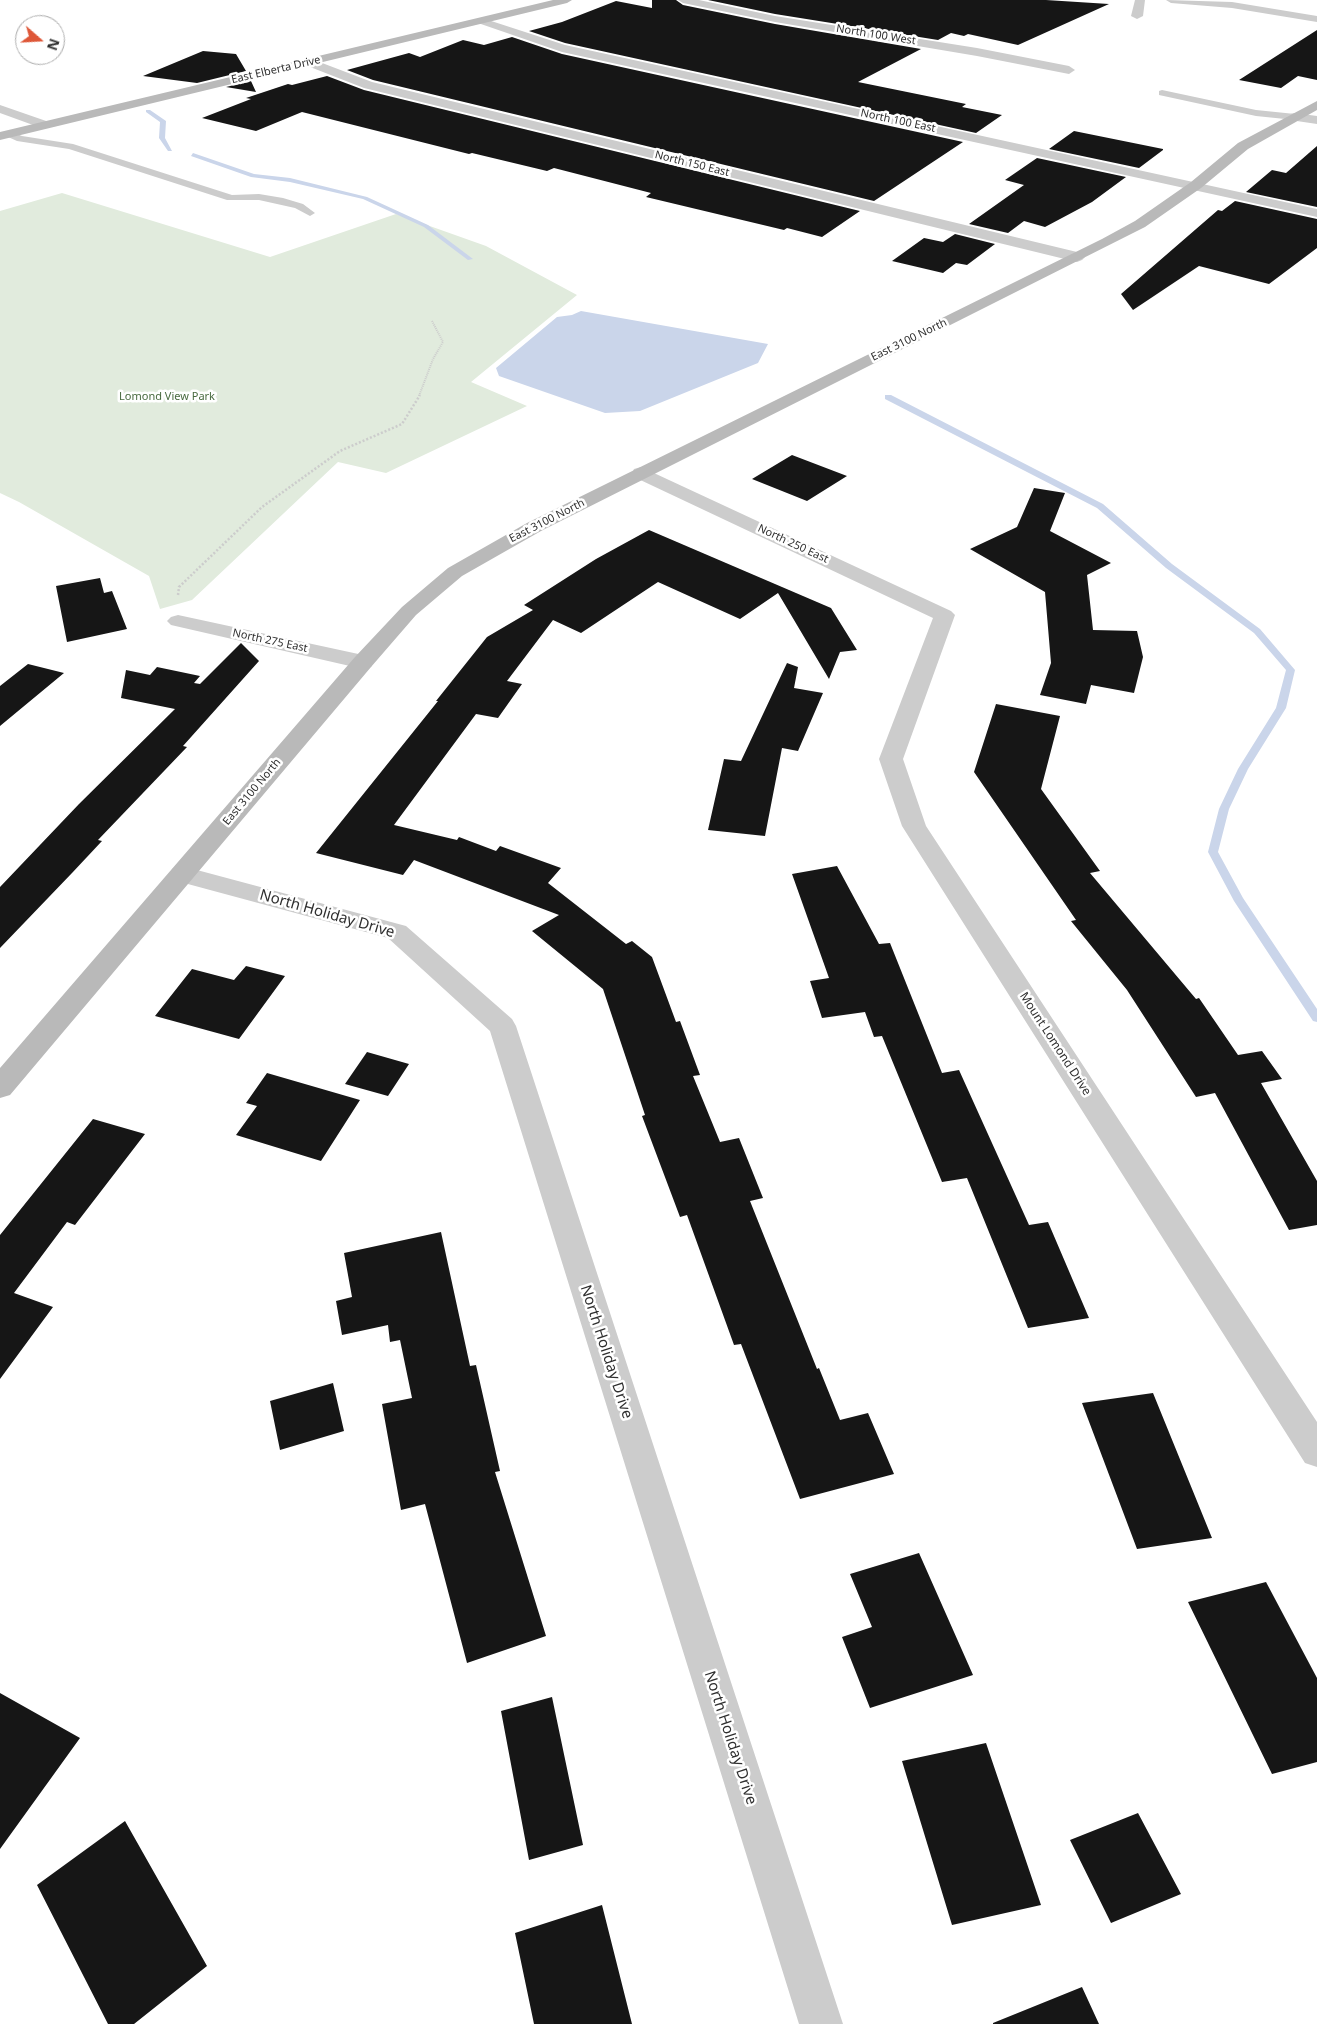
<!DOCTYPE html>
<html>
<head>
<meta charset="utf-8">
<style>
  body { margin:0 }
  #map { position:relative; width:1317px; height:2024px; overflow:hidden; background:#fff; font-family:"Noto Sans",sans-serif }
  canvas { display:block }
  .north { position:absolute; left:15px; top:15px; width:50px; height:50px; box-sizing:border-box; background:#fff; border:1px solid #acacac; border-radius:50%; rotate:109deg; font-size:14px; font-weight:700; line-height:20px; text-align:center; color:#2f2f2f }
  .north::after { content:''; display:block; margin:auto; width:18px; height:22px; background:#de5738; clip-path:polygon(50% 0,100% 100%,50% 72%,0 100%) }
</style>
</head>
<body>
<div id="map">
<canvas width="1317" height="2024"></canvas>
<div class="north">N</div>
</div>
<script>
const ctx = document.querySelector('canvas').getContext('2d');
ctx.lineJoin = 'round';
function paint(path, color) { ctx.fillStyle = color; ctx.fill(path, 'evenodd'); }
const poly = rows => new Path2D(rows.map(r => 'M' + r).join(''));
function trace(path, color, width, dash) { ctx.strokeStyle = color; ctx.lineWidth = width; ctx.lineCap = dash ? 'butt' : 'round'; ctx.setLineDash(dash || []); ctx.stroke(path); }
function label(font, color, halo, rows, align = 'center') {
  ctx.font = font + ' "Noto Sans",sans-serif'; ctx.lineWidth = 5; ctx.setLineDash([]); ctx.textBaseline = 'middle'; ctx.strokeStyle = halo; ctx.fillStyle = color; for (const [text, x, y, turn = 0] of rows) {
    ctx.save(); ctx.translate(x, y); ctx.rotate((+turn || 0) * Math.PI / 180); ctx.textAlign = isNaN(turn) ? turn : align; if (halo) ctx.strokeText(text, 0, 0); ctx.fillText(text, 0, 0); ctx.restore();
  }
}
paint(poly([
  [62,193,270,257,396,214,486,246,577,295,471,382,527,406,386,473,338,462,192,600,160,609,149,576,19,502,0,493,0,211]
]), '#e1ebdd');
paint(poly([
  [581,311,768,344,758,363,640,411,605,413,499,376,496,368,557,317,572,315]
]), '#cad5ea');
paint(poly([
  [146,110,150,110,166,121,165,138,172,151,168,151,159,138,160,122,146,112,146,110],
  [193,153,254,174,290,178,367,197,428,225,473,259,468,260,424,227,363,199,290,182,251,177,191,156,193,153],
  [885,395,891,395,1103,504,1172,564,1260,629,1295,670,1286,708,1248,769,1229,809,1218,852,1243,898,1317,1009,1317,1022,1313,1021,1234,901,1208,852,1219,809,1238,769,1276,708,1286,670,1254,633,1166,568,1097,508,885,399,885,395]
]), '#cad5ea');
paint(poly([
  [652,0,676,0,683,5,775,24,921,49,858,82,966,104,962,107,1002,115,976,133,565,43,529,31,562,22,616,1,652,8],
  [708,0,1046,0,1109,4,1018,45,968,34,964,36,951,33,938,40,775,14],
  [1317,30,1317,80,1298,76,1281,88,1239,80],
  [512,37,562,54,963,142,874,201,373,80,347,70,409,53,420,57,463,40,484,45],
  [203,51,236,54,246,71,197,83,143,76],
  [327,76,364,90,860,211,822,237,787,228,784,230,646,197,651,193,554,168,547,171,472,153,469,154,302,112,256,131,202,118,251,99,246,98,288,84,292,85],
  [251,81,256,92,226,87],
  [1074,131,1163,149,1163,150,1139,168,1049,149],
  [1317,146,1317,207,1246,192,1272,170,1286,173],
  [1037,158,1126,177,1092,202,1045,227,1024,221,1008,233,969,224,1024,185,1005,180],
  [1235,201,1317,219,1317,248,1269,284,1199,266,1133,310,1121,294,1218,210,1222,211],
  [955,234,995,244,967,265,956,263,943,273,892,261,924,238,943,242],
  [792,455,847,476,807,501,752,479],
  [1034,488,1065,493,1050,531,1111,563,1087,575,1093,630,1137,631,1143,657,1134,693,1091,685,1086,704,1040,695,1051,663,1045,592,970,549,1017,527],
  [649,530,831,608,857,650,840,652,829,679,778,593,740,619,658,582,581,633,553,620,507,681,522,684,498,718,476,714,394,825,457,840,459,837,496,851,500,846,561,868,548,883,626,944,632,941,652,957,676,1022,680,1021,700,1075,693,1076,720,1142,739,1138,763,1198,750,1201,817,1369,819,1368,840,1420,868,1413,894,1474,800,1499,741,1344,734,1345,687,1215,680,1217,642,1116,645,1115,603,989,532,931,559,915,414,860,403,875,316,853,438,701,436,701,487,637,533,610,524,605,596,559],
  [100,578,104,593,112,591,127,629,67,642,56,586],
  [241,643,259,661,183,746,187,747,98,840,102,841,72,873,0,948,0,887,79,804,175,709,121,698,126,670,150,675,157,667,200,676,194,683,200,684],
  [787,663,798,667,794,688,823,693,798,751,782,748,765,836,708,830,724,759,741,761],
  [28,664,64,673,0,726,0,686],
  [996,704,1060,716,1041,789,1100,871,1090,873,1196,999,1199,998,1238,1055,1262,1051,1282,1079,1261,1083,1317,1181,1317,1225,1289,1230,1215,1093,1196,1097,1127,990,1071,921,1076,920,974,772],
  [837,866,879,944,890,943,942,1073,959,1070,1029,1225,1048,1222,1089,1318,1028,1328,967,1178,942,1182,882,1036,874,1037,865,1012,822,1018,810,981,829,978,792,874],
  [246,966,285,976,239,1039,155,1016,192,969,234,980],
  [367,1052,409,1064,388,1096,345,1084],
  [267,1073,360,1100,321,1161,236,1135,257,1106,246,1103],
  [93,1119,145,1134,75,1225,67,1222,14,1293,53,1307,0,1379,0,1235],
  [441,1232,470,1366,476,1365,500,1471,495,1472,546,1636,467,1663,425,1504,401,1510,382,1404,412,1398,400,1340,390,1342,388,1325,342,1335,336,1301,352,1297,344,1253],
  [333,1383,344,1431,280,1450,270,1401],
  [1153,1393,1212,1538,1137,1549,1082,1403],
  [919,1553,973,1675,870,1708,842,1637,872,1627,850,1574],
  [1266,1582,1317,1678,1317,1762,1272,1774,1188,1602],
  [0,1693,80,1738,0,1849],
  [552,1697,583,1845,529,1860,501,1711],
  [986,1743,1041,1905,952,1925,902,1761],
  [1138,1813,1181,1894,1111,1923,1070,1840],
  [125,1821,207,1966,134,2024,108,2024,37,1885],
  [602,1905,632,2024,534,2024,515,1933],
  [1082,1987,1099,2024,993,2024,993,2023]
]), '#161616');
trace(poly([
  [419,396,433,359,443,342,432,321]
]), '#ccc', 2, [1, 1]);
trace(poly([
  [178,595,179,587,262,507,340,451,402,424,420,395]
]), '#ccc', 2.5, [2, 2]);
paint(poly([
  [1162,90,1256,110,1295,114,1300,117,1295,120,1256,116,1159,95,1159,91,1162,90],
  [9,131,22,136,73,144,232,195,259,194,283,198,303,204,315,213,310,216,295,208,259,200,227,200,69,149,17,141,6,136,6,132,9,131]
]), '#ccc');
paint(poly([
  [678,0,699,0,775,16,977,48,1069,66,1075,70,1069,74,977,56,775,22,683,3,678,0],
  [1135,0,1145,0,1143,16,1137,19,1131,16,1135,0],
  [1166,0,1232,2,1317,16,1317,22,1232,8,1171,3,1166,0],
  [482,18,565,45,1317,209,1317,217,562,52,478,23,476,21,482,18],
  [309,58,372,82,1077,252,1082,254,1085,257,1082,260,1077,262,364,88,305,65,303,62,309,58],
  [0,105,49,122,50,125,44,129,0,113,0,105],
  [1295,113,1317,116,1317,124,1290,120,1289,117,1290,114,1295,113],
  [641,467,951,611,955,615,903,759,926,826,1317,1422,1317,1467,1305,1463,902,826,879,759,933,618,634,477,632,473,634,469,641,467],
  [178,615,363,655,371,657,374,662,371,667,363,669,171,625,167,621,171,617,178,615],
  [182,866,406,926,512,1019,516,1026,843,2024,799,2024,490,1031,388,938,173,880,169,874,173,868,182,866]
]), '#ccc');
paint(poly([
  [553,0,572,0,567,3,0,140,0,132,553,0],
  [1317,101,1317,110,1248,149,1201,188,1145,227,541,531,462,576,416,615,371,667,10,1095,0,1098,0,1068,355,657,402,607,448,568,527,523,1102,239,1135,221,1191,182,1238,143,1317,101]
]), '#b9b9b9');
label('11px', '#2f2f2f', '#fff', [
  ["North 100 West",876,35,9],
  ["East Elberta Drive",276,70,-13],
  ["North 100 East",898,121,12],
  ["North 150 East",692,164,14],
  ["East 3100 North",909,340,-26],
  ["East 3100 North",547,521,-27],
  ["North 250 East",793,544,25],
  ["North 275 East",270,641,12],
  ["East 3100 North",252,792,-50]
]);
label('11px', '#47693e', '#fff', [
  ["Lomond View Park",167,397]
]);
label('12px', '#2f2f2f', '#fff', [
  ["Mount Lomond Drive",1055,1044,57]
]);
label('15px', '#2f2f2f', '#fff', [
  ["North Holiday Drive",327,914,16],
  ["North Holiday Drive",606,1352,72],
  ["North Holiday Drive",730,1738,72]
]);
</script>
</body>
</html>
